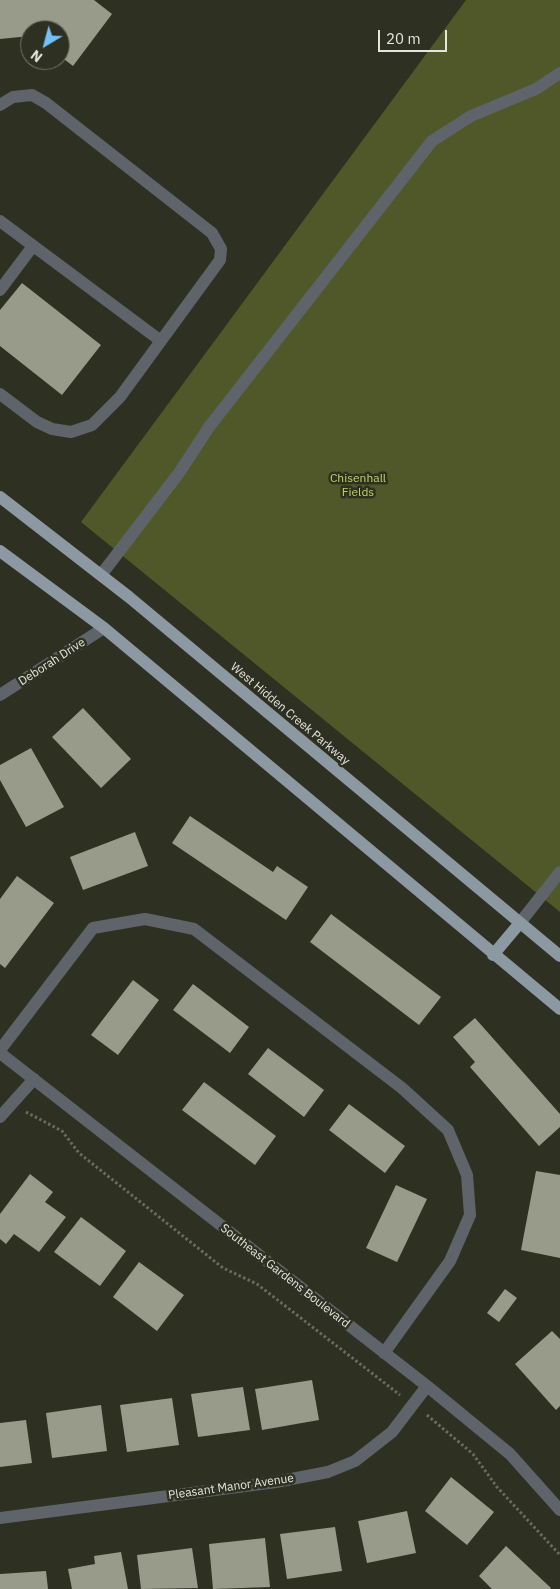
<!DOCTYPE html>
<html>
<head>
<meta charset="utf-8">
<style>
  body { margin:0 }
  #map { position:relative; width:560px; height:1589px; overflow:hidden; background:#2e3022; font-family:"IBM Plex Sans",sans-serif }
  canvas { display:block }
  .north { position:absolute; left:20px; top:20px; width:50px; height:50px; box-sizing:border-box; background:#2e3022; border:1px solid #77796d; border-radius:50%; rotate:217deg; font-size:14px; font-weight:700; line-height:20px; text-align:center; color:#e4e6dd }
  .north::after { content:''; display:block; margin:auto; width:18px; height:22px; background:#73c1f6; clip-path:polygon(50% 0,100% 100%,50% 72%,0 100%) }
  .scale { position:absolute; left:378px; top:30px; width:69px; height:22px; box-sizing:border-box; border:2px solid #e4e6dd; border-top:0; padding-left:6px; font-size:15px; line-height:18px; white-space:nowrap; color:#e4e6dd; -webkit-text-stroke:4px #2e3022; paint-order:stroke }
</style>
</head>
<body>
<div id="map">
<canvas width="560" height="1589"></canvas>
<div class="north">N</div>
<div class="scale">20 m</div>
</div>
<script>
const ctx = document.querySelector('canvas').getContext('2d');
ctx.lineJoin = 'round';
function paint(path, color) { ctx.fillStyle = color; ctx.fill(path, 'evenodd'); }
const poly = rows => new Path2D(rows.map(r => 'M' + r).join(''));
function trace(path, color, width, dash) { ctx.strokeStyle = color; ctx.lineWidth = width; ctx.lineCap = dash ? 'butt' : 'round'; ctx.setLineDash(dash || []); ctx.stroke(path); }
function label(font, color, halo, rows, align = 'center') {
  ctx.font = font + ' "IBM Plex Sans",sans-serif'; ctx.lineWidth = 5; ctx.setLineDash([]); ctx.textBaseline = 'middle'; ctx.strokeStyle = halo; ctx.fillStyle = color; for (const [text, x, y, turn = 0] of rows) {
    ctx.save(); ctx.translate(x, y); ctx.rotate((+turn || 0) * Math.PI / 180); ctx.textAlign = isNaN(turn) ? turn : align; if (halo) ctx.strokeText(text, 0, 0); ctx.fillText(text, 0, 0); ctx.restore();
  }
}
paint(poly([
  [466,0,560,0,560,912,81,522]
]), '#505728');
paint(poly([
  [0,0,94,0,112,14,73,66,60,56,60,30,30,30,30,36,0,39],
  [22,283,101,345,62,395,0,346,0,310],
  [83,708,131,759,101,788,52,737],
  [31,748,64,807,26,827,0,780,0,765],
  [190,816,273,872,277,866,308,887,286,920,172,843],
  [135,832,148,866,83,890,70,857],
  [17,876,54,903,5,968,0,964,0,899],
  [331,914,441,997,419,1025,310,942],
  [133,980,159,1000,118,1055,91,1035],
  [193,984,249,1027,230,1053,173,1010],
  [475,1018,560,1114,560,1127,539,1146,470,1067,475,1062,453,1037],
  [268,1048,324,1090,304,1117,248,1074],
  [204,1082,276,1136,255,1165,182,1110],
  [349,1104,405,1146,385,1173,329,1130],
  [536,1171,560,1175,560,1258,521,1250],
  [30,1174,53,1192,45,1202,66,1217,39,1252,14,1234,6,1244,0,1239,0,1214],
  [396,1185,427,1199,397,1262,366,1248],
  [81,1217,126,1251,100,1286,54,1252],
  [139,1262,184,1295,157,1331,113,1297],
  [505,1289,517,1298,499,1322,487,1313],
  [552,1331,560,1339,560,1406,556,1410,515,1364],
  [312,1380,319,1420,262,1430,255,1389],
  [243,1387,250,1430,198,1437,191,1394],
  [172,1398,179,1445,127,1452,120,1405],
  [101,1405,107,1451,52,1458,46,1413],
  [26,1420,32,1463,0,1467,0,1423],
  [451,1477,494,1512,467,1545,425,1511],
  [407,1511,416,1553,367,1563,358,1521],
  [335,1527,342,1571,287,1579,280,1534],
  [265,1538,270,1587,213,1589,209,1544],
  [506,1546,551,1588,550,1589,492,1589,479,1576],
  [192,1548,198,1588,141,1589,137,1555],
  [121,1552,128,1589,72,1589,68,1569,95,1564,94,1556],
  [46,1571,48,1589,0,1589,0,1574]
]), '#989b8a');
trace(poly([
  [26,1112,62,1131,79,1153,223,1268,257,1284,400,1395],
  [427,1415,473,1454,497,1487,560,1555]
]), '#6a6c60', 3, [2.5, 2.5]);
trace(poly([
  [0,105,13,97,32,95,46,103,212,233,221,249,220,260,120,397,92,425,71,432,52,429,37,422,0,394],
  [0,221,161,341],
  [0,290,33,246],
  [101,575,179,473,209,427,432,141,471,116,536,89,560,73],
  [0,695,104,628],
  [519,924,560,872],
  [0,1050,93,928,145,919,194,929,402,1088,448,1130,467,1175,470,1215,450,1261,384,1353],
  [0,1053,427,1386,510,1454,560,1510],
  [0,1117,34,1079],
  [0,1518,276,1482,328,1472,355,1461,392,1432,427,1386]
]), '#5e6469', 12);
trace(poly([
  [0,497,129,597,560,956],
  [0,551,104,628,560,1009],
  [493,955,519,924]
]), '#8c99a3', 12);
label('12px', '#c3d45d', '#2e3022', [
  ["Chisenhall",358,479],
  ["Fields",358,493]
]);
label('12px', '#e4e6dd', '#2e3022', [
  ["Deborah Drive",52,662,-33],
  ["West Hidden Creek Parkway",290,714,40],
  ["Southeast Gardens Boulevard",285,1276,38],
  ["Pleasant Manor Avenue",231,1487,-8]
]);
</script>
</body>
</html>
